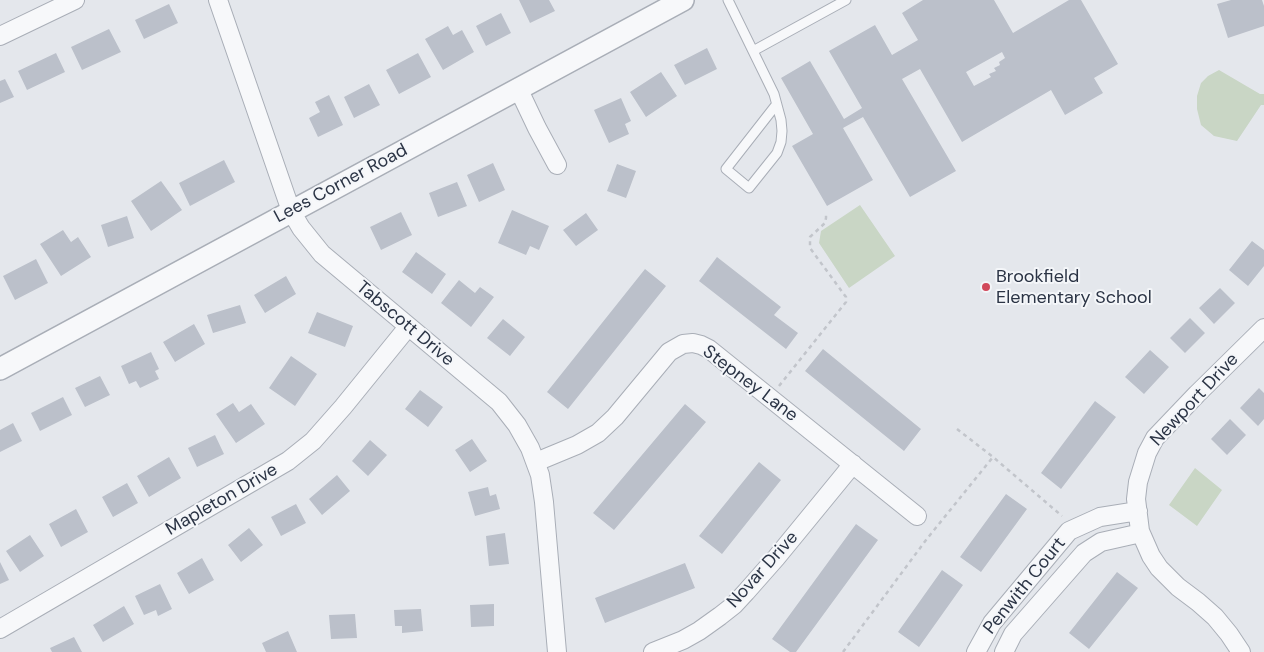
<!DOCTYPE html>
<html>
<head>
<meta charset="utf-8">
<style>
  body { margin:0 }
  canvas { display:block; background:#e4e7ec }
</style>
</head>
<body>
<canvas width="1264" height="652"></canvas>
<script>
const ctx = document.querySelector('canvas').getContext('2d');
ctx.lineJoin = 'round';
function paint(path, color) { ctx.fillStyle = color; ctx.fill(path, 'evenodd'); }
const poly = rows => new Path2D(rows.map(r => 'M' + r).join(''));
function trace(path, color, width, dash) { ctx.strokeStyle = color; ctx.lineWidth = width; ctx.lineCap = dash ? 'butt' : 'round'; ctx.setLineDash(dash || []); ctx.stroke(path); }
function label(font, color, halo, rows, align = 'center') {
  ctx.font = font + ' "DM Sans",sans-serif'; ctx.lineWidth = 4; ctx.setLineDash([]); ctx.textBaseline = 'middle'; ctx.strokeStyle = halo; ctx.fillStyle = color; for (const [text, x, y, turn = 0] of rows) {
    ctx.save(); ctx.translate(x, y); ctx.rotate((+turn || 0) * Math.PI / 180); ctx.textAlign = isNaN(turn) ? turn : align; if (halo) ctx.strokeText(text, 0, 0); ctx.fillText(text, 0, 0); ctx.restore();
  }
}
paint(poly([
  [1219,70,1260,94,1264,94,1264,105,1261,105,1237,141,1214,136,1201,125,1197,109,1197,96,1201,83,1208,76],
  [860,205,895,256,849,288,819,243,821,231],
  [1195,468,1222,490,1197,526,1169,505]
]), '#c9d6c5');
paint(poly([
  [519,0,549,0,555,11,530,23],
  [923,0,994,0,1013,33,1069,0,1081,0,1118,64,1094,78,1103,93,1065,115,1051,90,962,142,920,69,902,79,956,171,910,197,863,117,843,128,873,180,827,206,792,146,813,134,781,78,810,61,844,119,862,108,829,51,875,25,892,55,918,40,902,13],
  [1002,52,1005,58,999,62,1000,65,994,68,996,71,989,74,991,77,974,86,966,72],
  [1231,0,1262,0,1264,6,1264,26,1228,38,1217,4],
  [169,4,178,23,144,39,135,20],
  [501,13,511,33,486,46,476,26],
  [448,26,453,35,462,30,474,52,443,70,425,39],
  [109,29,121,52,82,70,71,47],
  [707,48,717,69,685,85,674,65],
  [56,53,65,72,27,90,18,71],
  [418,53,431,77,399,94,386,70],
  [661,72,677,96,646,117,630,92],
  [5,79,14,97,0,103,0,81],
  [369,84,380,105,354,118,344,97],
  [329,95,343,125,318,137,309,118,320,112,315,102],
  [621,98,631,121,625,124,629,134,609,143,594,110],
  [224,160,235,182,190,206,179,183],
  [493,163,505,190,479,202,467,175],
  [617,164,636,171,626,198,607,191],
  [161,181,182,210,151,231,131,201],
  [457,182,467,206,438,217,429,193],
  [512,210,549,226,539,250,530,246,526,255,498,243],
  [401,212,412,235,381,250,370,227],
  [586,213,598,230,576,246,563,230],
  [127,216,134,238,108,247,101,225],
  [63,230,71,242,78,237,91,257,61,276,40,244],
  [1252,241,1264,250,1264,266,1248,286,1229,270],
  [416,252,446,274,432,294,402,272],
  [717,257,781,307,774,315,798,333,786,349,699,281],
  [36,259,48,283,15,300,3,276],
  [645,269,666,286,568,409,547,392],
  [286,276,296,294,265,313,254,295],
  [459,280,475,293,480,287,494,297,471,327,441,303],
  [1220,288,1235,303,1214,324,1199,308],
  [240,305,246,323,213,333,207,315],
  [317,312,353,326,345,347,308,333],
  [1190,318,1205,333,1185,353,1170,338],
  [503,319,525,337,510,356,487,338],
  [194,324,205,344,175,362,163,342],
  [823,349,921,429,904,451,805,371],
  [1150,350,1169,367,1144,394,1125,377],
  [151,352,159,369,155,371,159,379,140,388,136,381,129,384,121,366],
  [291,356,317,374,295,406,269,388],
  [100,376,110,395,85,407,75,388],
  [1259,388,1264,393,1264,419,1258,426,1240,408],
  [420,390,443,407,428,427,405,409],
  [63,397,72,415,40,431,31,413],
  [1095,401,1116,417,1061,489,1041,473],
  [233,403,239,412,251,404,265,424,236,443,216,414],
  [685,404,706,422,614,530,593,513],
  [1230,419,1246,435,1227,455,1211,439],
  [13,423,22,441,0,452,0,430],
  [215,435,224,454,197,467,188,448],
  [472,439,487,461,470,472,455,450],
  [370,440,387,455,368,476,352,461],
  [169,457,181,478,149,497,137,476],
  [759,462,781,480,722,554,699,536],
  [337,475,350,491,322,515,309,499],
  [127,483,138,503,113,517,102,497],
  [488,487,490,496,496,494,500,509,475,516,468,492],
  [1006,494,1027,509,981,572,960,557],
  [296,504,306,523,281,536,271,517],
  [76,509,88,532,61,547,49,524],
  [856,524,878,540,796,652,790,652,772,639],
  [249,528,263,545,241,562,228,545],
  [505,533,509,564,489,566,486,536],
  [30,535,44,556,20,572,6,551],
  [202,558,214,580,189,594,177,573],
  [0,562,9,580,0,584],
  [685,563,695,588,605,623,595,598],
  [942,570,963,585,919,647,898,632],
  [1117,572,1138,588,1089,649,1069,633],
  [160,584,172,609,158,616,156,610,144,615,135,596],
  [494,604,494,626,471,627,470,605],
  [124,606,134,624,103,642,93,625],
  [421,609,423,631,402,633,402,626,395,626,394,610],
  [355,614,357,638,331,639,329,615],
  [288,631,297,652,266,652,262,643],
  [74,637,82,652,52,652,50,648]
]), '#bbc0ca');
const service = poly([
  [728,0,774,94,781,120,782,131,781,142,777,153,749,188,726,169,776,105],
  [753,51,846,0]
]);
const minor = poly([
  [218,0,291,211,301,228,322,254,499,402,517,425,530,448,540,475,544,502,557,652],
  [0,36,75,0],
  [518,88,537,128,557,165],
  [536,462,577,445,598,433,615,417,669,352,683,344,693,343,701,345,709,349,917,516],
  [0,629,288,461,313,441,343,407,408,327],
  [653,652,683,640,699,631,720,616,734,605,746,592,776,558,853,464],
  [976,652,992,623,1069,531,1100,517,1138,511],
  [1004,652,1013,634,1084,553,1101,542,1141,533],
  [1241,652,1229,634,1215,617,1198,602,1178,587,1159,568,1151,556,1140,531,1136,499,1138,482,1147,453,1155,438,1197,394,1264,328]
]);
const tertiary = poly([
  [0,369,683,0]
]);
trace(service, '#a9aeb7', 11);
trace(minor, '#a9aeb7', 20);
trace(tertiary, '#a9aeb7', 24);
trace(poly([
  [779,386,846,302,846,297,810,248,810,237,825,223,826,218,826,213],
  [957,429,993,457,1062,516],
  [843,652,926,540,993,457]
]), '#c2c5cb', 2.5, [4, 4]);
trace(service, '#f7f8fa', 9);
trace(minor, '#f7f8fa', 18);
trace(tertiary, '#f7f8fa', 21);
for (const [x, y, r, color] of [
  [986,287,5,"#d1495b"]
]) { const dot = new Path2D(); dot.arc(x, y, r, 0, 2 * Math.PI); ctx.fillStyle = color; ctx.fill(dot); trace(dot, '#f4f6f9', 2); }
label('18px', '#2b3445', '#f4f6f9', [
  ["Lees Corner Road",341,184,-28],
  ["Tabscott Drive",405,324,40],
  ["Stepney Lane",750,384,37],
  ["Newport Drive",1195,400,-47],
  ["Mapleton Drive",222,500,-30],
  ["Novar Drive",763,570,-48],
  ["Penwith Court",1025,586,-51]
]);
label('18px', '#2b3445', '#f4f6f9', [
  ["Brookfield",996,277],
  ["Elementary School",996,298]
], 'left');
</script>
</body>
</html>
